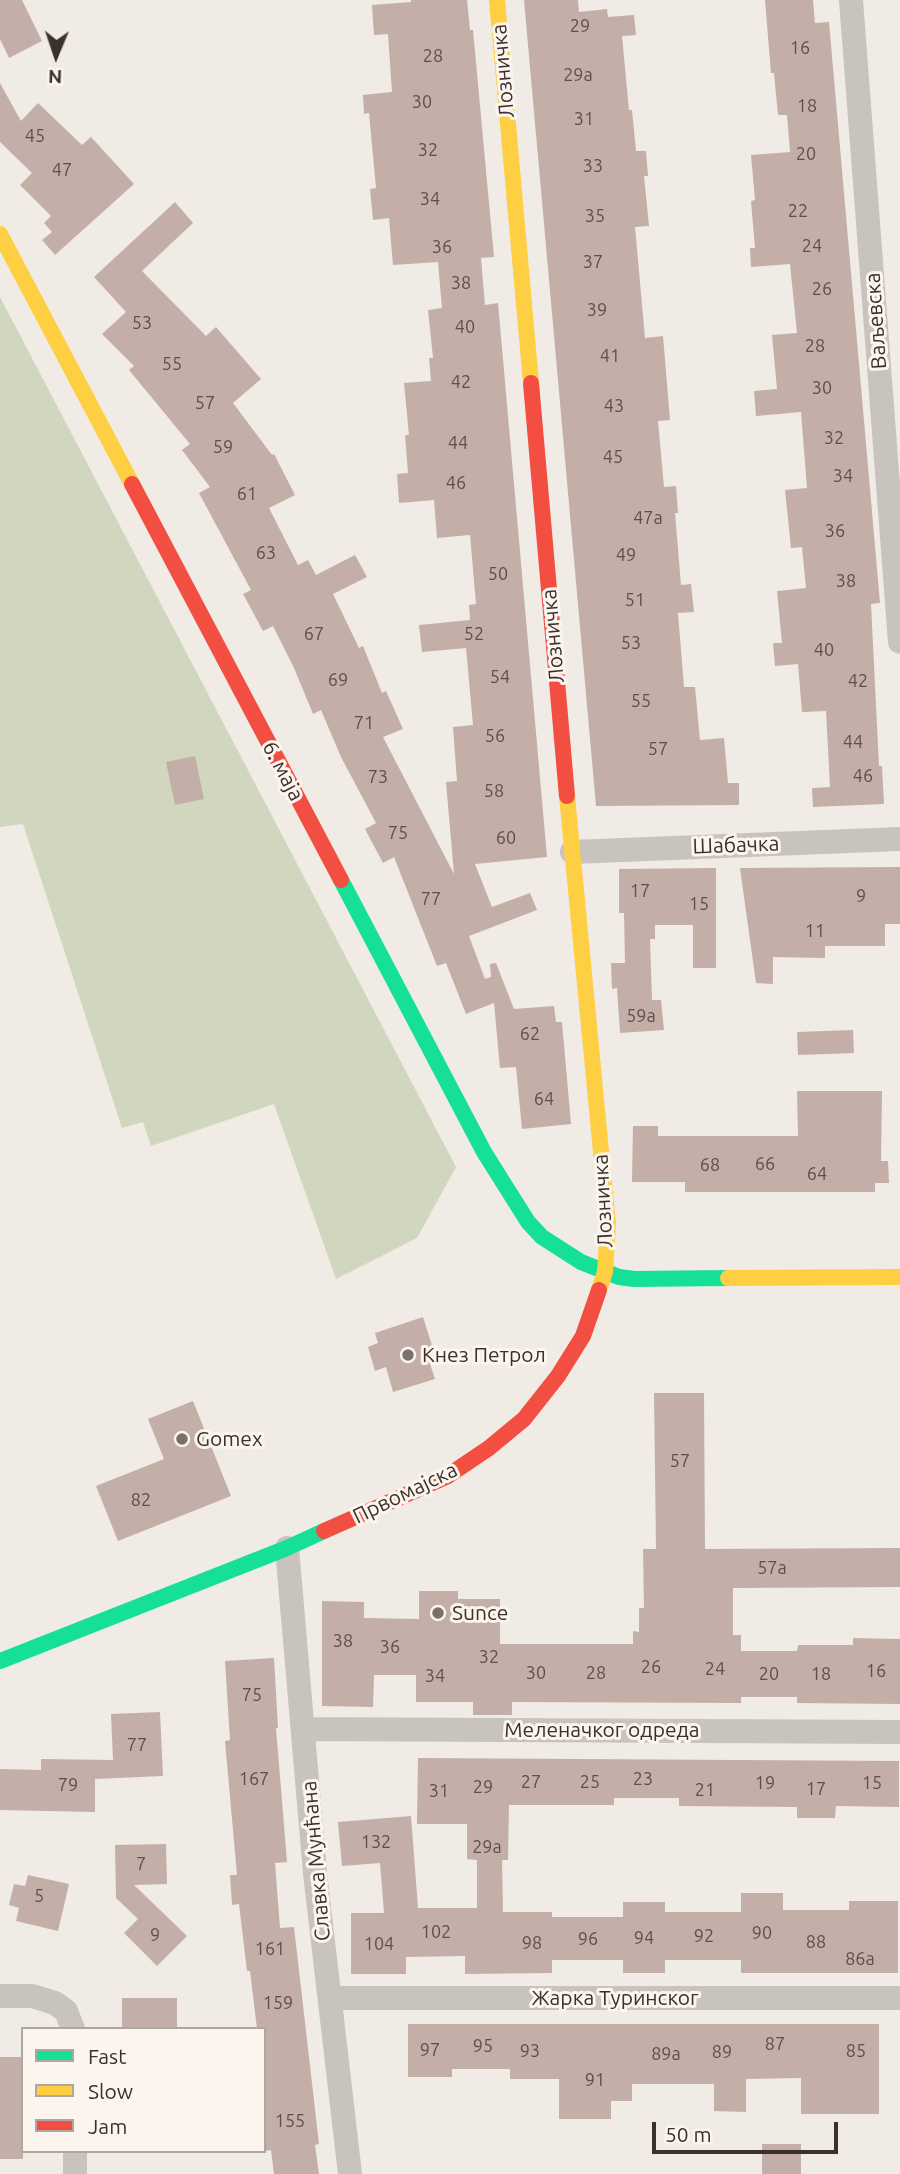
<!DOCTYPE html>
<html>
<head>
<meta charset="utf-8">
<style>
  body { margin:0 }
  #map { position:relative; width:900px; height:2174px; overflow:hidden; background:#f0ebe5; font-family:Ubuntu,sans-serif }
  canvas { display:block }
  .legend { position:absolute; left:21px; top:2027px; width:245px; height:126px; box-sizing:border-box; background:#fbf5ee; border:2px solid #aea6a0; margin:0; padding:9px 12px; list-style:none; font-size:21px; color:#3b302b }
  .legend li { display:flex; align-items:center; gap:14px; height:35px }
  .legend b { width:35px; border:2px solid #aea6a0 }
  .north { position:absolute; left:21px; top:21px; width:70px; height:70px; -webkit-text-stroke:5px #fbf5ee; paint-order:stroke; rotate:182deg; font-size:19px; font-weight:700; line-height:28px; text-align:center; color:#3b302b }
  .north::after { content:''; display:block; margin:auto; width:24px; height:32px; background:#3b302b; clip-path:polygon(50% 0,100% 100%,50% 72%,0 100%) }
  .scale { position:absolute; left:652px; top:2122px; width:186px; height:32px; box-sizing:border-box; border:4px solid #3b302b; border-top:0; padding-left:9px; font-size:21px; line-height:24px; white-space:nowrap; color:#3b302b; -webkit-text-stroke:5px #fbf5ee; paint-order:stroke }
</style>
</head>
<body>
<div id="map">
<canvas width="900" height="2174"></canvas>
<ul class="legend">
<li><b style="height:9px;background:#16e098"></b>Fast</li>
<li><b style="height:9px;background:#ffcf43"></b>Slow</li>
<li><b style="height:9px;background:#f24e42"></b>Jam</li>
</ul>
<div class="north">N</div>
<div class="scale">50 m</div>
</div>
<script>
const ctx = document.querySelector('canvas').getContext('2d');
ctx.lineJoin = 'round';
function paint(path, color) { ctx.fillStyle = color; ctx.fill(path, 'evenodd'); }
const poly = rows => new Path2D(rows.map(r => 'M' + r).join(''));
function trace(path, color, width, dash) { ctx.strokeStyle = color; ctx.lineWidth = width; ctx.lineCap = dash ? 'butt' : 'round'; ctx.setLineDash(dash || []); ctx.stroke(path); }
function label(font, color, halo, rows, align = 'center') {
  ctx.font = font + ' Ubuntu,sans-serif'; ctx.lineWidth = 6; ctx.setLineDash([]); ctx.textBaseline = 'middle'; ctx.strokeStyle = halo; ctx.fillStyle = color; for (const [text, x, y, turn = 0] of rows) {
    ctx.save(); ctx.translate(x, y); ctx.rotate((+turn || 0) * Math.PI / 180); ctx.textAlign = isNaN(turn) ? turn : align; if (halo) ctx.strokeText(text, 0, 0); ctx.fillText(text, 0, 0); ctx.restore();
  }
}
paint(poly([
  [0,297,456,1167,417,1238,336,1279,274,1104,151,1146,143,1122,122,1128,23,824,0,827]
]), '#d1d6bf');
paint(poly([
  [0,0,22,0,42,41,9,58,0,39],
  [411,0,467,0,470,30,473,30,494,257,481,258,485,305,498,303,547,857,475,864,492,907,530,893,537,910,469,936,485,979,491,977,490,964,496,963,514,1009,554,1006,556,1022,562,1022,571,1124,522,1129,516,1067,500,1068,494,1003,466,1014,446,963,437,966,394,857,383,863,365,829,376,823,341,757,321,710,313,714,294,668,273,626,263,631,243,594,251,590,199,493,210,487,182,450,190,444,129,370,134,366,102,334,126,312,94,277,175,202,193,223,142,271,206,336,216,327,261,379,233,403,272,455,274,454,295,495,269,508,298,565,308,560,316,575,355,555,367,577,333,594,359,648,363,646,382,693,386,691,403,729,383,737,454,874,446,782,457,781,453,727,473,725,466,648,422,652,419,625,470,620,469,605,476,604,470,535,437,538,434,500,399,503,397,474,408,473,405,435,409,435,404,383,431,381,429,358,433,358,428,310,442,308,438,262,393,265,389,218,373,220,370,189,376,188,369,113,364,114,363,95,392,92,388,34,374,35,372,5,411,2],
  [524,0,578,0,579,12,607,9,608,17,634,15,636,35,622,36,629,110,632,110,636,151,646,151,648,176,644,176,649,226,635,227,645,338,663,336,670,420,658,421,664,487,676,486,678,513,675,513,681,585,691,584,694,612,678,613,684,687,695,687,700,740,724,738,728,783,739,783,739,805,596,806],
  [765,0,813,0,815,23,829,22,880,603,871,604,879,766,882,766,884,804,813,807,812,788,830,787,826,711,802,712,798,664,775,666,773,643,782,643,777,591,806,588,802,547,791,548,785,490,807,488,801,412,756,416,754,391,777,389,772,335,797,333,790,264,751,267,750,248,755,248,751,201,755,200,751,155,790,152,787,115,778,115,774,73,771,73],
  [0,83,21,121,38,103,82,145,91,137,134,184,55,255,42,240,52,232,44,223,51,216,20,185,32,173,0,142],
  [195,756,204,799,175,805,166,762],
  [900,867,900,924,885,924,885,946,825,946,825,958,773,957,773,984,756,983,740,868],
  [716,868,716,968,693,968,693,925,655,925,655,939,650,939,652,1000,661,1000,664,1030,620,1033,617,988,612,989,611,963,625,963,624,913,619,913,619,869],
  [853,1030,854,1053,798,1055,797,1032],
  [797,1091,882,1091,881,1161,888,1161,889,1183,875,1183,875,1192,685,1192,685,1182,632,1182,633,1126,658,1126,658,1136,798,1136],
  [423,1317,434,1352,427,1355,435,1379,393,1392,386,1367,375,1371,368,1347,378,1343,375,1333],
  [654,1393,704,1393,705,1549,900,1548,900,1587,733,1588,733,1635,741,1635,741,1651,797,1651,798,1645,853,1645,853,1638,900,1639,900,1704,797,1703,797,1697,741,1697,741,1703,512,1702,512,1715,473,1715,473,1702,416,1702,416,1675,374,1675,373,1707,322,1706,322,1601,364,1602,364,1618,419,1619,419,1591,458,1591,458,1599,500,1599,500,1644,633,1644,633,1631,639,1632,639,1608,644,1608,643,1549,656,1549],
  [193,1401,231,1496,118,1541,96,1486,164,1459,148,1419],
  [274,1658,278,1728,276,1728,287,1862,275,1863,280,1928,294,1927,319,2144,315,2145,319,2174,274,2174,271,2150,264,2151,264,2029,257,2029,250,1971,247,1971,239,1904,232,1905,230,1875,237,1875,225,1741,230,1740,225,1661],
  [160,1712,163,1776,95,1779,95,1812,0,1810,0,1769,41,1770,41,1759,113,1760,111,1714],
  [418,1758,899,1761,899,1807,836,1806,835,1818,797,1818,797,1807,679,1806,679,1798,614,1798,614,1805,509,1805,508,1860,502,1860,503,1912,552,1912,552,1917,623,1917,623,1902,665,1902,665,1912,741,1912,741,1893,783,1893,783,1910,849,1910,849,1901,898,1901,898,1973,741,1973,741,1960,665,1960,665,1973,623,1973,623,1960,552,1960,552,1973,465,1974,465,1956,406,1957,406,1974,351,1974,351,1913,384,1913,380,1863,342,1866,338,1822,411,1816,418,1908,477,1908,477,1860,467,1859,467,1824,417,1824],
  [166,1844,167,1884,134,1885,187,1936,157,1966,124,1933,138,1919,116,1898,115,1845],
  [28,1875,69,1884,58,1931,16,1921,19,1908,9,1905,14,1884,25,1886],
  [122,1998,177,1998,177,2029,122,2029],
  [408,2024,879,2024,879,2114,801,2114,801,2078,746,2079,746,2112,714,2111,714,2084,632,2084,632,2101,611,2101,611,2119,559,2119,559,2079,510,2079,510,2069,452,2069,452,2077,408,2077],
  [0,2057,23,2057,23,2159,0,2159],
  [762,2144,801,2144,801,2174,762,2174]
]), '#c3afa7');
trace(poly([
  [851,0,900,642],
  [572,852,900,839],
  [287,1548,315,1873,350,2174],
  [304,1729,900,1732],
  [0,1996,32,1996,55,2003,66,2011,73,2029],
  [330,1998,900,1998],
  [75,2151,75,2174]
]), '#c9c3be', 24);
trace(poly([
  [341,880,484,1152,528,1222,542,1237,581,1262,619,1277,634,1279,728,1278],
  [0,1661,287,1548,324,1531]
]), '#16e098', 16);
trace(poly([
  [497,0,531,383],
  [0,234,132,484],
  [567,796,608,1225,605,1272,599,1290],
  [728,1278,900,1277]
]), '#ffcf43', 16);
trace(poly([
  [531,383,567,796],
  [132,484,341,880],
  [324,1531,446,1477,489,1448,524,1419,558,1376,583,1336,599,1290]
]), '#f24e42', 16);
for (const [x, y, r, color] of [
  [408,1355,7,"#7a716c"],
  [182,1439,7,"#7a716c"],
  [438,1613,7,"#7a716c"]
]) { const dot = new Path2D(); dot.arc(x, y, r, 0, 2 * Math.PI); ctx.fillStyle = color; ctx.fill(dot); trace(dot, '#fbf5ee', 2.5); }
label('18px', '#5d504a', null, [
  ["29",580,26],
  ["16",800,48],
  ["28",433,56],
  ["29a",578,75],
  ["30",422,102],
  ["18",807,106],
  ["31",584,119],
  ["45",35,136],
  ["32",428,150],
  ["20",806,154],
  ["33",593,166],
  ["47",62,170],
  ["34",430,199],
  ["22",798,211],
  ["35",595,216],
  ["24",812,246],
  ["36",442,247],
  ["37",593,262],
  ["38",461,283],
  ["26",822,289],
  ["39",597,310],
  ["53",142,323],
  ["40",465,327],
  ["28",815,346],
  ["41",610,356],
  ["55",172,364],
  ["42",461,382],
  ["30",822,388],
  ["57",205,403],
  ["43",614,406],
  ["32",834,438],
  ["44",458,443],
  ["59",223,447],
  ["45",613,457],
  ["34",843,476],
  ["46",456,483],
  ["61",247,494],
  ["47a",648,518],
  ["36",835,531],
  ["63",266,553],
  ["49",626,555],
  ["50",498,574],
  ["38",846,581],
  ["51",635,600],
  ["67",314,634],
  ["52",474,634],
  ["53",631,643],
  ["40",824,650],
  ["54",500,677],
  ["69",338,680],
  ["42",858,681],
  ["55",641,701],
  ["71",364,723],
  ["56",495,736],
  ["44",853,742],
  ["57",658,749],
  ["46",863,776],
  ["73",378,777],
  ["58",494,791],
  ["75",398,833],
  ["60",506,838],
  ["17",640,891],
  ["9",861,896],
  ["77",431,899],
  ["15",699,904],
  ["11",815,931],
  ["59a",641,1016],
  ["62",530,1034],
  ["64",544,1099],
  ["66",765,1164],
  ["68",710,1165],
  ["64",817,1174],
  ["57",680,1461],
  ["82",141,1500],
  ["57a",772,1568],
  ["38",343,1641],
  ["36",390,1647],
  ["32",489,1657],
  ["26",651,1667],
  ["24",715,1669],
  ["16",876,1671],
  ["30",536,1673],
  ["28",596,1673],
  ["20",769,1674],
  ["18",821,1674],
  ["34",435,1676],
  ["75",252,1695],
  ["77",137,1745],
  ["167",254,1779],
  ["23",643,1779],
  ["27",531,1782],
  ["25",590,1782],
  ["19",765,1783],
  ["15",872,1783],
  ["79",68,1785],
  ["29",483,1787],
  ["17",816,1789],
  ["21",705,1790],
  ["31",439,1791],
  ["132",376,1842],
  ["29a",487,1847],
  ["7",141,1864],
  ["5",39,1896],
  ["102",436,1932],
  ["90",762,1933],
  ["9",155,1935],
  ["92",704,1936],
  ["94",644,1938],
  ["96",588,1939],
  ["88",816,1942],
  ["98",532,1943],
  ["104",379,1944],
  ["161",270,1949],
  ["86a",860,1959],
  ["159",278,2003],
  ["87",775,2044],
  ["95",483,2046],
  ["97",430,2050],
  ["93",530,2051],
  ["85",856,2051],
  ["89",722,2052],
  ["89a",666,2054],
  ["91",595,2080],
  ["155",290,2121]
]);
label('21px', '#3b302b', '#fbf5ee', [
  ["Лозничка",503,71,-95],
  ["Ваљевска",876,321,-94],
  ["Лозничка",553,636,-95],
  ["6. маја",283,771,62],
  ["Шабачка",736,845,-2],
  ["Лозничка",603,1201,-93],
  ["Првомајска",405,1493,-26],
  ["Меленачког одреда",602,1730],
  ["Славка Мунћана",316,1861,-95],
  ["Жарка Туринског",615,1998]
]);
label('21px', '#3b302b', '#fbf5ee', [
  ["Кнез Петрол",422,1355],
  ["Gomex",196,1439],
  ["Sunce",452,1613]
], 'left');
</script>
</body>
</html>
